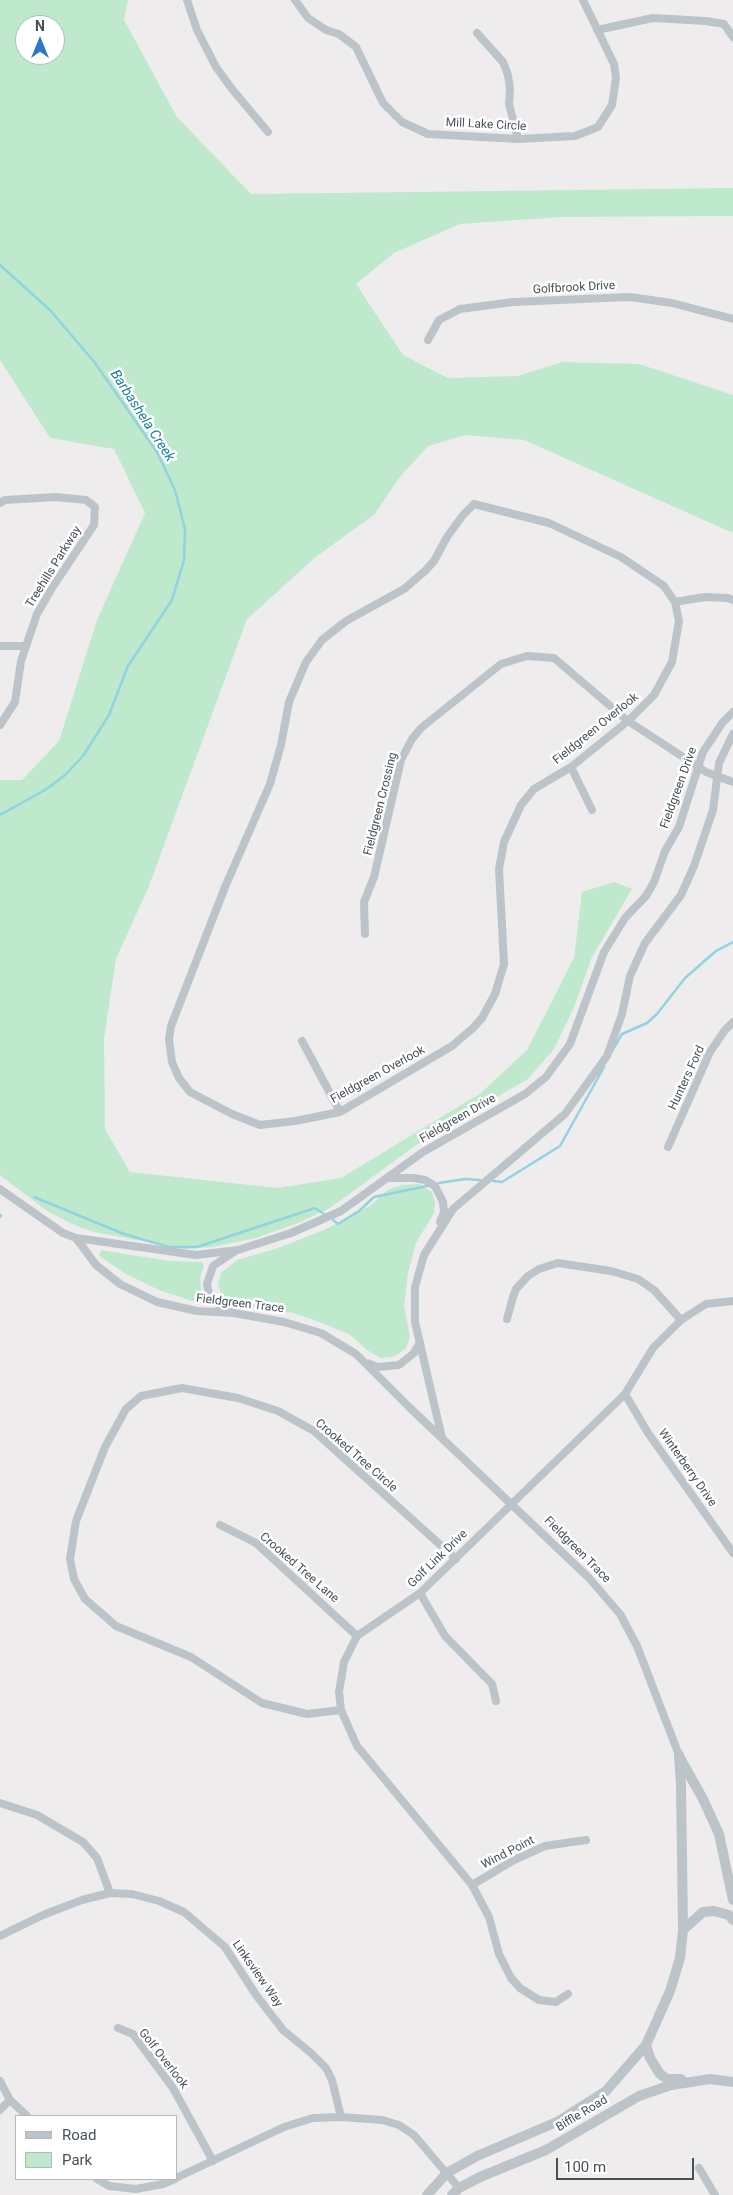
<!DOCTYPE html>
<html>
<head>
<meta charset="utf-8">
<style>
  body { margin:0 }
  #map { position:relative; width:733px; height:2195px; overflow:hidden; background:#efeced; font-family:Roboto,sans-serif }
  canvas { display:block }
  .legend { position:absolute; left:15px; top:2115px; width:162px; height:65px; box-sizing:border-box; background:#fff; border:1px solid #b5b9bc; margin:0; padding:6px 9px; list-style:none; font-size:15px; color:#475057 }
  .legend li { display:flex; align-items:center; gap:10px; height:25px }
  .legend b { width:25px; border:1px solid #b5b9bc }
  .north { position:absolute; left:15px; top:15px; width:50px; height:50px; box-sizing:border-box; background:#fff; border:1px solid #b5b9bc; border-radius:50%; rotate:0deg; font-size:14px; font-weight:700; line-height:20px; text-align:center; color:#475057 }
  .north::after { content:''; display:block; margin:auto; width:18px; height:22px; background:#2d77c8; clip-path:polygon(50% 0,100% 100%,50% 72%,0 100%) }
  .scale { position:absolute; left:556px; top:2158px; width:138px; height:22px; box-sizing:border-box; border:2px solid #475057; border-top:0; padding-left:6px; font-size:15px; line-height:18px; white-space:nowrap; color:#475057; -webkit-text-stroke:4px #fff; paint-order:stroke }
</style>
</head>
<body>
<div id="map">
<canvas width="733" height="2195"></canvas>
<ul class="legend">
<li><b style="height:6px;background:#bcc4ca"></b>Road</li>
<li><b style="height:14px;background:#bfe9cd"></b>Park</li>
</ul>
<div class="north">N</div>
<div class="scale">100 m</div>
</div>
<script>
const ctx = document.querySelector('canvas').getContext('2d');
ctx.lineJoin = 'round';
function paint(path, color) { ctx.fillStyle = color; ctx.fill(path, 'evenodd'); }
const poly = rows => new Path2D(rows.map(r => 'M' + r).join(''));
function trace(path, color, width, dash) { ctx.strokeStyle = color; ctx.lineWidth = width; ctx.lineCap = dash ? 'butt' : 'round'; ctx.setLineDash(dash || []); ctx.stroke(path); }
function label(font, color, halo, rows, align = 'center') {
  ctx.font = font + ' Roboto,sans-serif'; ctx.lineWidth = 5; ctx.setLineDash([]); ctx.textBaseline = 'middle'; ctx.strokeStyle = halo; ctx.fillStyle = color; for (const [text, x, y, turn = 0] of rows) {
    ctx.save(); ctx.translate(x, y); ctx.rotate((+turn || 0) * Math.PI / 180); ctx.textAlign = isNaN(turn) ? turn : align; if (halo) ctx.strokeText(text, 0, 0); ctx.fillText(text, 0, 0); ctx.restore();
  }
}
paint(poly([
  [0,0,128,0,124,20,177,117,251,194,733,188,733,216,561,217,460,224,394,253,356,284,403,355,448,378,517,376,562,362,639,364,733,395,733,533,524,440,466,435,428,446,399,478,374,515,317,556,247,619,149,886,116,959,104,1038,105,1129,130,1172,277,1188,341,1178,481,1093,527,1050,574,958,582,892,614,882,632,889,592,957,574,1007,554,1049,528,1079,426,1138,330,1208,296,1224,255,1238,213,1247,185,1249,94,1232,74,1225,47,1211,0,1175,0,780,22,780,59,741,97,620,145,513,114,449,50,438,0,360],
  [25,25,55,25,55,55,25,55],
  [419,1184,432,1192,435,1202,434,1213,416,1243,408,1273,404,1306,410,1337,406,1348,394,1357,381,1358,367,1350,349,1334,319,1322,293,1313,230,1302,221,1295,218,1284,221,1273,237,1260,275,1249,324,1230,370,1206,389,1189,402,1185],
  [101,1250,169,1261,202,1262,204,1266,200,1278,201,1291,205,1300,201,1304,159,1290,126,1274,99,1256]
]), '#bfe9cd');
trace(poly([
  [0,265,50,310,95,363,157,452,175,490,185,529,184,560,172,600,128,666,109,715,83,756,64,776,45,790,0,815],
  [612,1051,622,1034,647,1023,657,1014,685,978,716,951,733,942],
  [493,1181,502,1182,560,1146,604,1067],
  [439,1183,465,1179,480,1180],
  [34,1197,124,1234,169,1247,197,1247,315,1208,324,1214],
  [0,1217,1,1215],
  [333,1220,338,1224,359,1211,374,1197,427,1186]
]), '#91d3e1', 2.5);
trace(poly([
  [187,0,197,30,216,67,232,89,268,132],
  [295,0,308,18,326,30,339,34,356,47,383,103,402,122,428,134,518,139,575,136,598,127,612,105,616,78,614,64,583,0],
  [597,30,653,18,706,21,724,24,733,37],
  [477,33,503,62,508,75,510,89,509,104,518,139],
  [428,340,439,320,460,309,513,302,630,297,672,303,733,319],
  [0,503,5,500,56,497,86,500,95,507,94,525,52,588,37,614,21,661,15,702,0,725],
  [474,504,549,523,621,557,664,586,675,602,679,621,672,662,654,695,628,721,571,767,534,789,521,805,504,842,499,869,504,964,495,994,482,1018,473,1028,452,1046,340,1112,295,1121,260,1125,232,1114,190,1092,179,1078,172,1062,169,1039,171,1026,225,887,270,784,281,745,289,702,306,662,322,640,346,621,404,589,425,571,434,561,447,537,463,515,474,504],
  [675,602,705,597,728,598,733,600],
  [0,646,25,646],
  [571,767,592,810],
  [365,934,364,902,374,877,401,760,412,739,421,728,501,664,527,656,554,658,628,721,706,772,733,782],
  [302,1041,340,1112],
  [668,1147,710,1052,725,1030,733,1022],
  [390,1178,413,1178,425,1180,435,1186,443,1202,444,1212,440,1222],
  [0,1189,63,1233,76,1238,196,1255,238,1250,291,1233,341,1211,423,1152,525,1094,546,1077,570,1044,604,952,625,918,646,896,654,882,665,851,679,827,703,752,723,722,733,712],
  [76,1238,96,1265,120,1284,157,1302,197,1311,234,1313,284,1322,321,1333,356,1354,409,1407,589,1578,620,1614,637,1646,679,1755],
  [232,1312,219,1305,209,1294,207,1284,213,1266,234,1252],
  [507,1319,513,1297,516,1289,528,1276,539,1269,558,1263,611,1271,638,1279,654,1290,681,1320],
  [367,1363,378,1367,399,1365,414,1353,420,1342],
  [625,1394,648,1433,733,1553],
  [442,1438,415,1322,415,1287,424,1255,453,1209,565,1114,607,1056,622,1014,630,976,645,943,681,895,694,866,713,810,719,763,733,734],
  [220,1525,256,1543,357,1636],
  [420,1593,445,1636,492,1684,496,1701],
  [341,1710,307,1714,262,1703,191,1657,116,1626,85,1599,74,1579,70,1559,76,1521,105,1447,126,1409,141,1396,182,1388,238,1398,278,1411,314,1431,456,1559],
  [0,1803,37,1815,83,1842,97,1858,110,1893],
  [472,1885,514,1860,545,1846,586,1840],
  [0,1936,43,1915,82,1900,110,1893,132,1894,159,1901,184,1912,225,1947,256,1995,283,2030,311,2053,326,2068,332,2080,341,2117],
  [568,1994,556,2002,539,2000,520,1988,511,1978,499,1954,489,1917,472,1885,357,1746,341,1710,339,1692,344,1662,357,1636,420,1593,625,1394,653,1348,681,1320,706,1304,733,1301],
  [118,2028,133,2034,173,2088,213,2161],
  [0,2081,10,2100,27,2116],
  [0,2110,10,2100],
  [699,2168,715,2195],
  [176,2178,284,2127,313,2118,341,2117,382,2120,399,2125,414,2135,459,2188],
  [97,2179,109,2186,136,2189,163,2184,175,2179]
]), '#bcc4ca', 8);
trace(poly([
  [680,1758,703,1799,719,1834,733,1900],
  [683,1930,703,1912,714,1911,729,1915,733,1920],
  [646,2045,650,2058,660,2074,667,2079,681,2079],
  [427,2195,447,2173,477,2156,559,2121,606,2091,646,2045,670,1991,680,1958,683,1930,681,1785,679,1755],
  [452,2195,459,2188,480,2177,546,2150,639,2096,671,2085,710,2079,733,2082]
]), '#bcc4ca', 10);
label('12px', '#475057', '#fff', [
  ["Mill Lake Circle",486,125,3],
  ["Golfbrook Drive",574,288,-3],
  ["Treehills Parkway",54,567,-58],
  ["Fieldgreen Overlook",596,729,-39],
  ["Fieldgreen Drive",679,788,-70],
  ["Fieldgreen Crossing",381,804,-76],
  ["Fieldgreen Overlook",378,1075,-29],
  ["Hunters Ford",687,1078,-65],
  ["Fieldgreen Drive",458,1119,-30],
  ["Fieldgreen Trace",240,1304,7],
  ["Crooked Tree Circle",356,1456,41],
  ["Winterberry Drive",687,1468,55],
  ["Fieldgreen Trace",577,1550,45],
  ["Golf Link Drive",438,1559,-44],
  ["Crooked Tree Lane",299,1568,41],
  ["Wind Point",508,1853,-27],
  ["Linksview Way",257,1974,55],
  ["Golf Overlook",163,2059,52],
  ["Biffle Road",582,2114,-31]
]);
label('italic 14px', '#1c8196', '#fff', [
  ["Barbashela Creek",142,416,57]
]);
</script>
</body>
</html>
